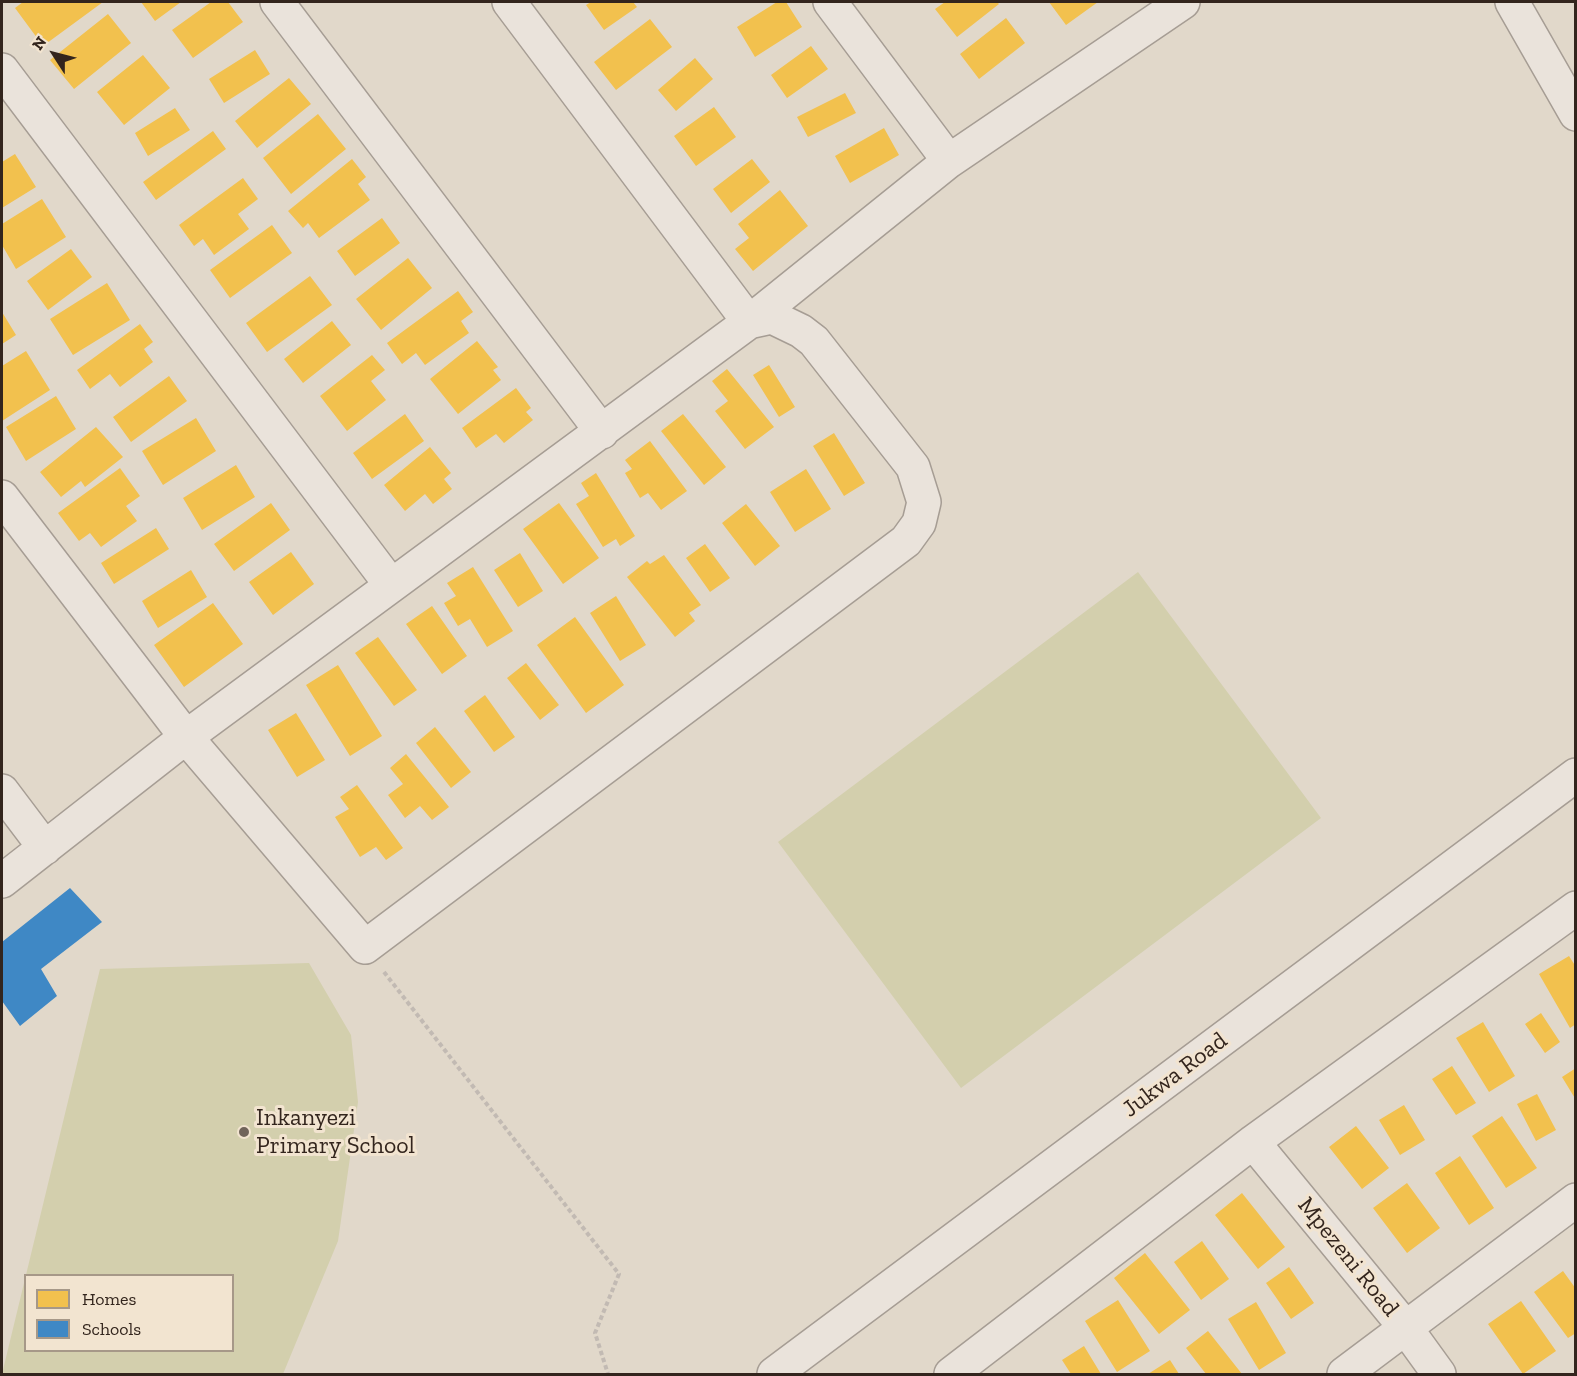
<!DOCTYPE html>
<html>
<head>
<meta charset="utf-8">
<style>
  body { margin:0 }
  #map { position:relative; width:1577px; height:1376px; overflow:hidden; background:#e1d8ca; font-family:"Zilla Slab",serif }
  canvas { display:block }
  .frame { position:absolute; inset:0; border:3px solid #33251d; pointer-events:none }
  .legend { position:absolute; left:24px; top:1274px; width:210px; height:78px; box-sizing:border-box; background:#f2e4d0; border:2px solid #a69888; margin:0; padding:8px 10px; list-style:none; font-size:18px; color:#33251d }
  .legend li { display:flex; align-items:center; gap:12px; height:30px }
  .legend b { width:30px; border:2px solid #a69888 }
  .north { position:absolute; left:24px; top:24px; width:60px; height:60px; -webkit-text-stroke:4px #f2e4d0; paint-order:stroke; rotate:306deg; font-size:16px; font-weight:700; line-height:24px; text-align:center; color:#33251d }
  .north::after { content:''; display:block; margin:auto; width:21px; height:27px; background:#33251d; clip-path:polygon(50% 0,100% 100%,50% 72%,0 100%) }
</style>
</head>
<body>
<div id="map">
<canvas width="1577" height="1376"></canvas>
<div class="frame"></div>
<ul class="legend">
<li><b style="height:16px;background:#f2c14e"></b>Homes</li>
<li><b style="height:16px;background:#3f88c5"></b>Schools</li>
</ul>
<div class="north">N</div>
</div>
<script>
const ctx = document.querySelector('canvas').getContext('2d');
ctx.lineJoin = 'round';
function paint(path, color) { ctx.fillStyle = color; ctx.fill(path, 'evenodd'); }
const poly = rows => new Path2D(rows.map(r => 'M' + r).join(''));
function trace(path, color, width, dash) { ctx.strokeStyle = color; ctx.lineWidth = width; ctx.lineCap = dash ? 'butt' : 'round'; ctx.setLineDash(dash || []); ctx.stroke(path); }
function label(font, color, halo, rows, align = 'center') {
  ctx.font = font + ' "Zilla Slab",serif'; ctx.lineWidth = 6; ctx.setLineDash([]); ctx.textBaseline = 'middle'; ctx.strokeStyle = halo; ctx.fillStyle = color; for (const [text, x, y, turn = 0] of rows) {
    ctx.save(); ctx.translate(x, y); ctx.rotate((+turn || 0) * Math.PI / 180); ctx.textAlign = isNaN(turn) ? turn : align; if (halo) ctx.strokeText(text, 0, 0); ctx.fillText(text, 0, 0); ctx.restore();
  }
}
paint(poly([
  [1138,572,1321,818,961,1088,778,842],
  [309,963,351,1035,358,1102,338,1241,283,1374,2,1374,100,969],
  [26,1276,232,1276,232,1350,26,1350]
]), '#d3cfad');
paint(poly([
  [23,2,103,2,43,46,15,8],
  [141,2,181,2,155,21],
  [211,2,228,2,243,22,193,58,172,30],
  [591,2,633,2,637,7,604,30,586,5],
  [777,2,786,2,802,27,755,57,737,27],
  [945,2,997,2,999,4,957,37,935,9],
  [1049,2,1098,2,1066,25],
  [108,14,131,43,74,89,50,60],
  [1006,18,1025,43,979,79,960,54],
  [650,19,672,47,616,90,594,62],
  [811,46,828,69,787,98,771,75],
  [255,50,270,74,224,103,209,79],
  [143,55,170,88,124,125,97,92],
  [695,58,713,79,676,111,658,90],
  [289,78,311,104,257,148,235,121],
  [845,93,856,113,808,137,797,117],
  [714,107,736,137,696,166,674,136],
  [175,108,190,130,148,156,135,133],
  [318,114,346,149,291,194,263,158],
  [884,128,899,155,850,183,835,156],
  [213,131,226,149,156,200,143,182],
  [15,154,36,187,2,208,2,162],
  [352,159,366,177,358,184,370,200,319,238,308,223,303,228,288,211],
  [752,159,770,182,731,213,713,189],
  [243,178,258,199,238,214,249,229,214,255,203,239,194,246,179,225],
  [780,190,808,226,753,271,735,249,749,238,738,224],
  [42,199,66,237,16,269,2,245,2,224],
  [382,218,400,243,355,276,337,251],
  [272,225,292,253,230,298,210,270],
  [71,249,92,277,48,310,27,281],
  [408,258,432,288,381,330,356,299],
  [310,276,332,305,267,352,246,323],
  [107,283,130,320,73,355,50,319],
  [458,291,473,312,461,321,469,333,425,365,416,353,402,364,387,343],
  [2,312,16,335,2,344],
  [332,321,351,345,303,383,284,359],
  [140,324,153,342,144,349,153,362,120,387,110,374,90,389,77,370],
  [477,341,498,367,493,370,501,380,458,414,430,379],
  [26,351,50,390,2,421,2,366],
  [372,355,385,370,371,381,386,400,347,431,320,396],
  [769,365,795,407,779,417,753,375],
  [727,369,774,427,745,449,715,411,728,401,712,381],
  [169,376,187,401,131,442,113,417],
  [516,388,531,408,526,412,533,420,504,443,496,434,476,448,462,428],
  [56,396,76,429,26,461,6,427],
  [405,414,424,441,372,479,353,453],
  [683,414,726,467,704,485,661,431],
  [196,418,216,451,163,485,142,451],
  [96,427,123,457,85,487,81,481,61,497,40,472],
  [834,433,865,483,844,496,813,446],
  [650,441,687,491,661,510,648,493,640,498,625,473,632,469,625,460],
  [430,447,451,473,444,479,452,489,433,504,425,494,405,511,384,485],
  [236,465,255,497,202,530,183,498],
  [120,468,140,496,126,506,137,521,101,547,90,533,79,541,58,513],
  [806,469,831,509,795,532,770,492],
  [596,473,635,536,620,546,616,539,603,547,576,504,589,496,581,483],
  [271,503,290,530,234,571,214,544],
  [559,503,599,558,563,584,523,529],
  [746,504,780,546,755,566,722,523],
  [156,528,169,549,114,584,101,563],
  [705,544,730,578,710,592,686,558],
  [291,552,314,584,273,615,249,582],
  [520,553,543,591,518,607,494,570],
  [664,555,701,605,689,613,695,621,675,637,627,577,647,561,650,564],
  [473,567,513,631,487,647,470,619,458,626,444,603,456,596,447,583],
  [191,570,207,597,158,628,142,601],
  [616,596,646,645,620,661,590,613],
  [213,603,243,644,184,687,154,645],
  [432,606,467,656,442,674,406,624],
  [575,617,624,685,586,713,537,645],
  [378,637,417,690,394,706,355,653],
  [526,663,559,705,540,720,507,678],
  [338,665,382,736,350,756,306,685],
  [485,695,515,737,494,752,464,711],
  [296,713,325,760,297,777,268,730],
  [435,727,471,772,451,788,416,743],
  [406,754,449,807,432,820,420,806,405,818,388,795,403,784,390,768],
  [357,785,403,848,386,860,376,847,360,857,335,817,349,809,340,797],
  [1569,956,1576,967,1576,1024,1570,1028,1539,974],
  [1541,1013,1560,1042,1545,1053,1525,1024],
  [1483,1022,1515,1076,1489,1092,1456,1038],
  [1452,1066,1476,1103,1456,1115,1432,1079],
  [1576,1068,1576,1100,1562,1077],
  [1537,1094,1556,1130,1536,1141,1517,1104],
  [1404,1105,1425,1140,1400,1155,1379,1120],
  [1502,1116,1537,1168,1506,1188,1472,1136],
  [1356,1126,1389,1168,1362,1189,1329,1147],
  [1460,1156,1494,1208,1469,1225,1435,1173],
  [1407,1183,1440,1228,1407,1253,1373,1208],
  [1242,1193,1285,1247,1258,1269,1215,1215],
  [1202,1241,1229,1279,1201,1300,1174,1262],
  [1145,1253,1190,1310,1159,1334,1114,1278],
  [1289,1267,1314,1303,1291,1319,1266,1283],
  [1563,1271,1576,1289,1576,1333,1568,1338,1534,1292],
  [1118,1300,1150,1351,1117,1372,1085,1321],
  [1521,1301,1556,1351,1523,1374,1488,1324],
  [1256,1302,1286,1353,1259,1370,1228,1319],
  [1208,1331,1242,1374,1206,1374,1186,1348],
  [1084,1346,1101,1374,1071,1374,1062,1360],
  [1170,1360,1179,1374,1148,1374]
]), '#f2c14e');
paint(poly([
  [70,888,102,922,41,969,57,996,20,1026,2,1001,2,942]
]), '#3f88c5');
const minor = poly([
  [277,2,602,432],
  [830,2,949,161],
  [1512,2,1576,114],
  [2,70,391,585],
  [2,497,186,737,365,947,906,541,919,523,924,502,913,467,814,341,801,331,772,317,749,322,509,2],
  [2,791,45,848],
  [2,881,186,737,749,322,949,161,1183,2],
  [1253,1142,1405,1327,1439,1374],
  [774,1374,1576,775],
  [951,1374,1253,1142,1576,908],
  [1344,1374,1576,1200]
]);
trace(minor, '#a69d94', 36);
trace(poly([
  [384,972,619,1274,595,1333,608,1374]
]), '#c2bab3', 4, [4.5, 3]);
trace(minor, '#eae3db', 33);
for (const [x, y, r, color] of [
  [244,1132,6,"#70645a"]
]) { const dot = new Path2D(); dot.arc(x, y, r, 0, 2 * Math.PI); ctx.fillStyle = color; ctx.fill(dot); trace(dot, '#f2e4d0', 2); }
label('24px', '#33251d', '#f2e4d0', [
  ["Jukwa Road",1175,1075,-37],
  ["Mpezeni Road",1348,1257,51]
]);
label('24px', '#33251d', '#f2e4d0', [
  ["Inkanyezi",256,1118],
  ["Primary School",256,1146]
], 'left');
</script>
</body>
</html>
